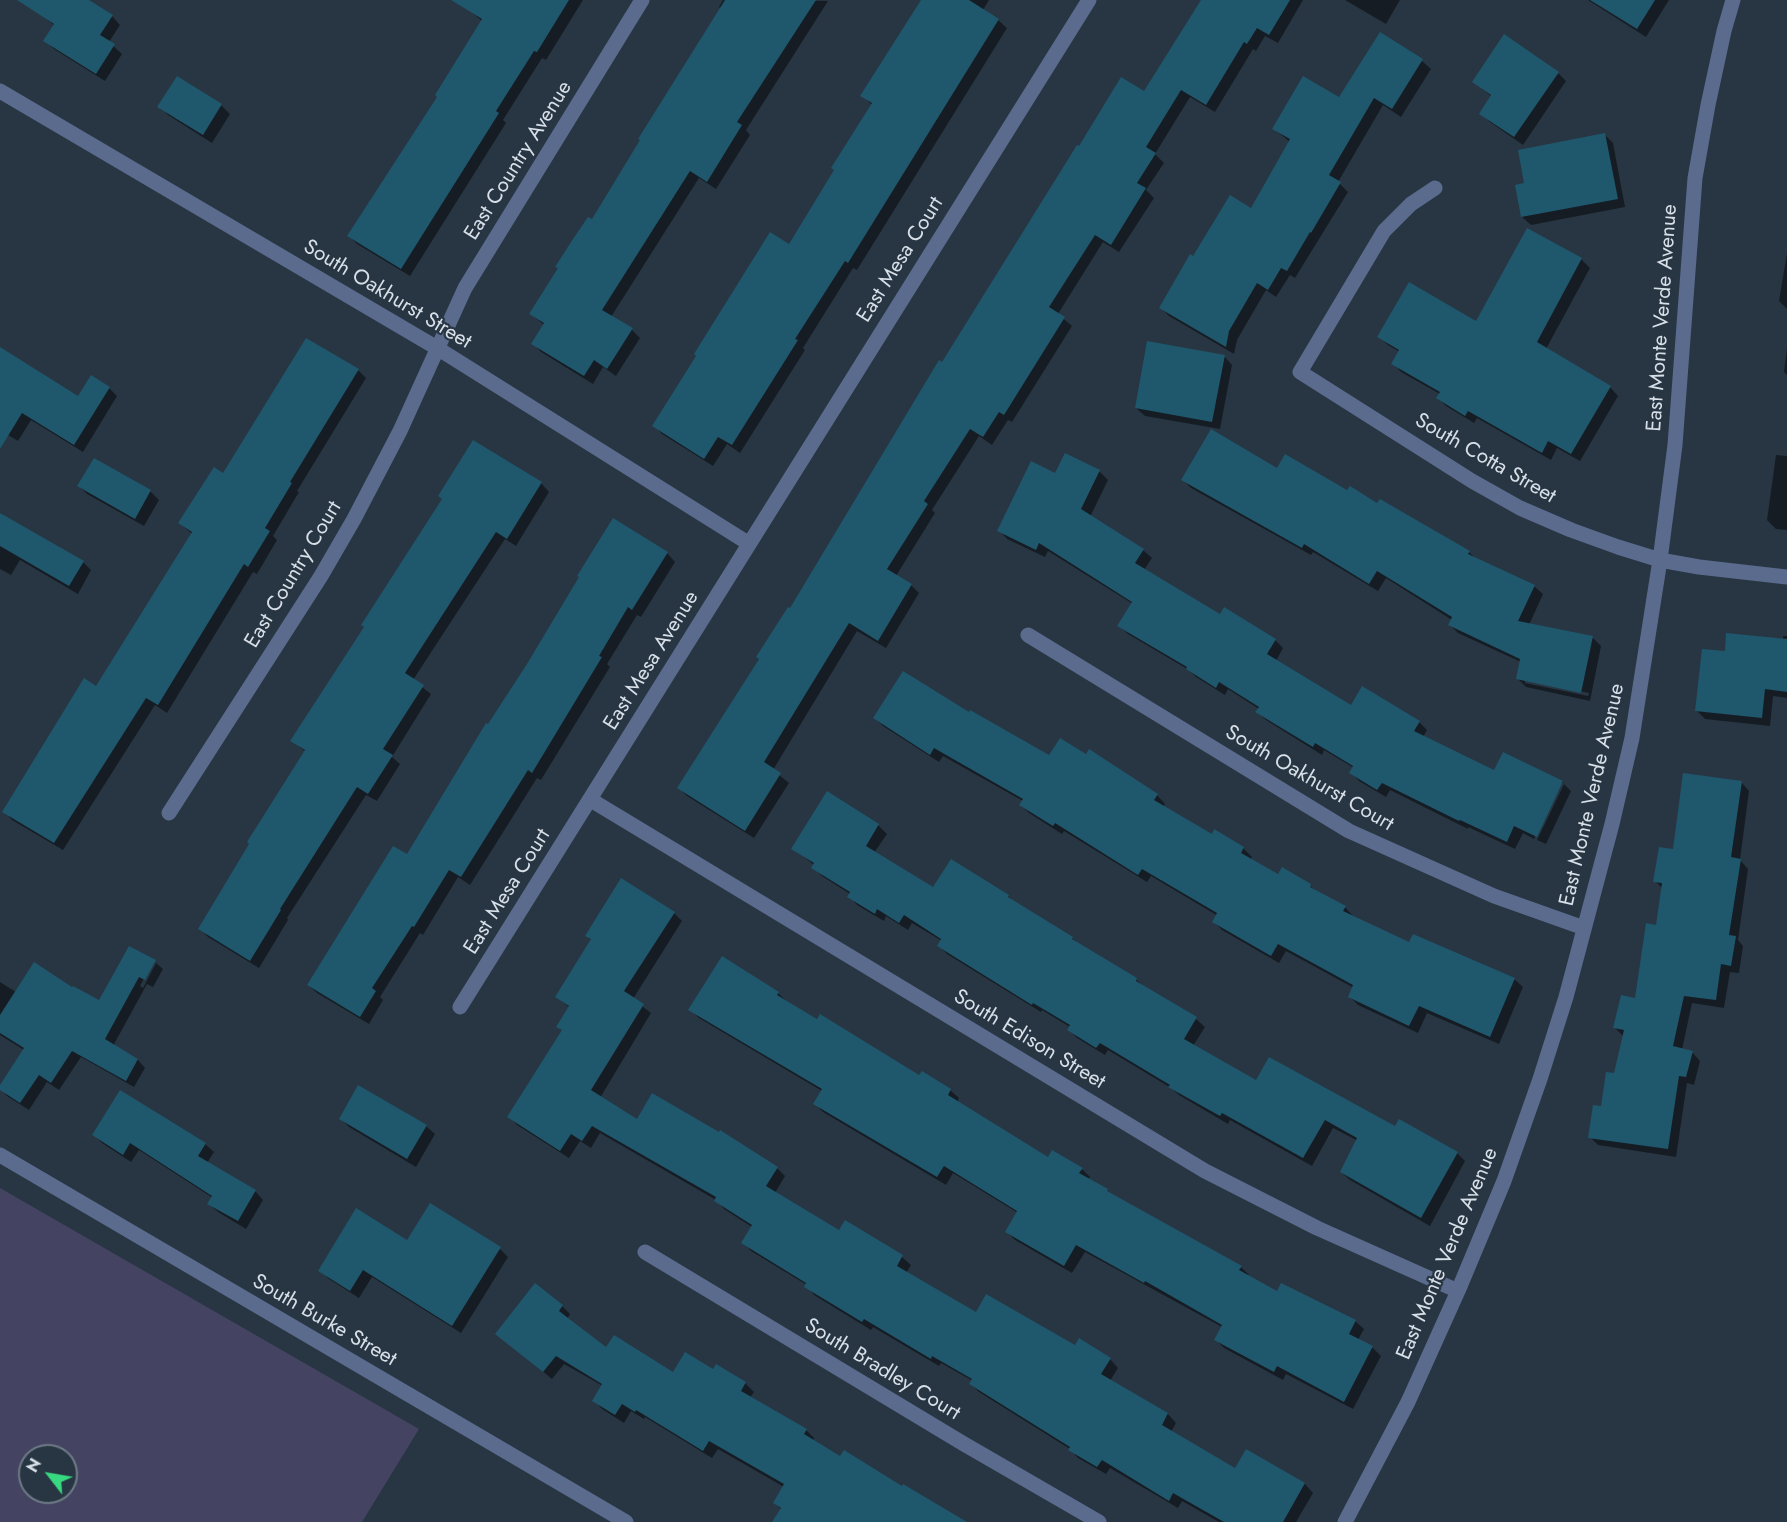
<!DOCTYPE html>
<style>
body{margin:0}
#map{position:relative;width:1787px;height:1522px;overflow:hidden;background:#283643;font-family:Jost,sans-serif}
canvas{display:block}
.north{position:absolute;left:18px;top:1444px;width:60px;height:60px;box-sizing:border-box;background:#283643;border:2px solid #6e7a85;border-radius:50%;rotate:301deg;font-size:16px;font-weight:700;line-height:24px;text-align:center;color:#d7dfe8}
.north::after{content:'';display:block;margin:auto;width:21px;height:27px;background:#37d880;clip-path:polygon(50% 0,100% 100%,50% 72%,0 100%)}
</style>
<div id="map">
<canvas width="1787" height="1522"></canvas>
<div class="north">N</div>
</div>
<script>
const c = document.querySelector('canvas').getContext('2d');
c.lineJoin = 'round';
function fill(path, color) { c.fillStyle = color; c.fill(path, 'evenodd'); }
const toPath = rows => new Path2D(rows.map(r => 'M' + r).join(''));
function trace(path, color, width, dash) { c.strokeStyle = color; c.lineWidth = width; c.lineCap = dash ? 'butt' : 'round'; c.setLineDash(dash || []); c.stroke(path); }
function drawText(font, color, halo, rows, align = 'center') {
  c.font = font + ' Jost,sans-serif'; c.lineWidth = 4.5; c.setLineDash([]); c.textBaseline = 'middle'; c.strokeStyle = halo; c.fillStyle = color; for (const [text, x, y, turn = 0] of rows) {
    c.save(); c.translate(x, y); c.rotate((+turn || 0) * Math.PI / 180); c.textAlign = isNaN(turn) ? turn : align; if (halo) c.strokeText(text, 0, 0); c.fillText(text, 0, 0); c.restore();
  }
}
const green = toPath([
 [0,1188,419,1429,362,1522,0,1522],
 [30,1456,66,1456,66,1492,30,1492]
]);
const shadow = toPath([
 [45,0,86,0,112,16,120,25,109,42,122,54,105,81,54,49,45,41,55,26,38,12],
 [475,0,583,0,546,60,542,58,503,120,506,123,410,276,357,244,349,236,439,97,482,21,469,10],
 [723,0,828,1,746,130,750,135,716,189,699,178,611,317,632,330,640,338,616,376,603,367,593,384,541,352,533,343,544,325,531,314,592,221,721,9,719,7],
 [922,0,989,0,983,10,998,20,1007,28,857,270,853,268,803,348,805,350,740,453,727,444,713,466,662,434,654,425,789,246,836,171,872,105,862,95],
 [1202,0,1303,0,1278,43,1265,36,1256,51,1253,49,1215,112,1190,97,1155,154,1164,163,1146,190,1154,198,1119,252,1103,242,1058,314,1072,326,1012,422,1008,420,992,445,979,436,932,510,935,513,896,576,911,585,919,593,886,648,857,631,773,770,789,783,754,838,687,796,679,788,942,364,1080,148,1144,93],
 [1345,0,1400,0,1386,24],
 [1588,0,1669,0,1646,37],
 [1380,34,1422,61,1431,69,1401,117,1383,105,1338,182,1348,192,1295,278,1290,275,1276,297,1266,290,1237,340,1234,354,1169,316,1161,308,1193,258,1252,211,1290,142,1274,129,1339,99],
 [1558,73,1566,81,1523,145,1490,122,1481,113,1492,97,1474,82],
 [177,78,221,105,230,114,212,143,168,115,159,106],
 [1605,135,1613,143,1625,207,1531,225,1522,217,1526,184],
 [1527,230,1581,259,1590,268,1546,349,1610,387,1618,396,1580,461,1557,448,1551,460,1477,418,1474,423,1446,406,1438,398,1440,394,1401,372,1393,363,1400,352,1388,345,1379,337,1477,323],
 [1787,253,1787,309,1779,301],
 [1787,348,1787,375,1784,372],
 [1224,356,1232,365,1220,429,1145,416,1136,408],
 [0,360,79,398,109,388,117,396,83,452,31,420,18,441,0,430],
 [358,370,366,378,297,491,299,492,273,536,277,540,257,574,253,572,167,713,155,705,63,850,12,820,4,811,97,688,192,534,180,523,223,475],
 [1066,455,1100,472,1108,480,1090,517,1143,550,1152,558,1144,570,1220,616,1275,640,1283,648,1276,661,1351,707,1419,722,1427,730,1423,737,1495,772,1503,754,1563,782,1564,783,1561,783,1534,839,1523,833,1515,849,1468,827,1468,829,1390,790,1386,797,1359,781,1351,772,1354,768,1324,750,1322,755,1266,720,1257,712,1259,709,1228,689,1225,695,1196,677,1189,670,1128,634,1119,626,1133,604,1048,551,1045,557,1007,539,999,530,1056,475],
 [1776,455,1787,456,1787,530,1776,529,1767,520],
 [1278,470,1348,492,1378,505,1469,552,1475,558,1534,586,1543,594,1529,625,1593,638,1601,646,1590,701,1526,687,1518,679,1521,662,1458,633,1450,625,1452,620,1386,578,1378,591,1313,552,1311,555,1191,488,1183,480],
 [1525,680,1589,693,1588,696,1525,683],
 [541,483,549,492,516,546,505,539,413,680,431,694,392,757,400,764,377,801,366,795,287,918,288,920,259,968,208,937,200,928,306,752,292,741],
 [79,486,150,491,159,500,144,526,87,494],
 [0,526,83,562,91,570,78,594,20,560,11,575,0,569],
 [667,553,675,562,641,617,637,615,607,664,610,667,541,780,537,778,470,885,458,877,423,935,420,933,380,997,383,1000,369,1024,317,993,308,985,407,856,489,726],
 [1783,636,1787,636,1787,698,1773,696,1770,726,1705,719,1697,711,1726,653,1783,640],
 [969,714,1050,757,1157,795,1165,804,1163,807,1212,836,1243,848,1252,857,1250,860,1279,876,1310,886,1317,892,1345,907,1353,916,1410,944,1514,979,1523,987,1499,1044,1427,1013,1418,1033,1358,1005,1350,997,1354,988,1286,951,1279,963,1222,930,1214,922,1218,916,1151,876,1147,882,1064,831,1062,834,1029,813,1021,805,1023,801,943,756,939,762,883,726,875,718],
 [1741,782,1749,791,1740,860,1748,869,1738,940,1743,946,1739,973,1730,972,1724,1008,1692,1003,1682,1050,1692,1052,1700,1061,1694,1085,1687,1083,1676,1157,1598,1145,1590,1137,1615,1075,1623,1036,1614,1027,1636,1000,1657,926,1663,889,1655,881,1674,850],
 [1564,784,1571,791,1546,844,1537,840],
 [878,825,887,834,874,853,934,889,1008,896,1017,905,1072,938,1080,946,1136,979,1145,988,1196,1019,1205,1027,1193,1046,1256,1082,1396,1128,1457,1153,1465,1161,1430,1226,1350,1180,1341,1172,1358,1141,1333,1128,1312,1166,1230,1120,1228,1124,1179,1095,1171,1088,1108,1050,1105,1055,1077,1038,1069,1030,1070,1027,1042,1010,1041,1012,947,954,939,946,942,941,912,923,908,930,886,916,884,921,857,905,849,896,850,894,822,876,813,867,814,865,793,848],
 [674,913,682,921,633,999,651,1013,600,1098,638,1122,777,1168,785,1176,775,1193,839,1233,846,1222,902,1257,911,1265,906,1273,976,1314,1110,1359,1118,1368,1110,1381,1168,1414,1176,1423,1171,1432,1236,1470,1247,1451,1305,1484,1313,1493,1296,1522,1219,1522,1182,1501,1178,1508,1110,1468,1106,1474,1078,1458,1070,1449,979,1392,971,1384,973,1381,941,1363,939,1366,873,1327,871,1330,814,1295,807,1285,751,1251,743,1242,752,1227,724,1209,716,1200,600,1133,591,1148,580,1141,569,1158,517,1125,509,1116,563,1031,558,1027,570,1008,557,997,592,941,587,935],
 [129,948,155,962,153,962,140,986,143,988,156,963,163,969,153,987,147,984,113,1046,138,1060,145,1068,134,1087,81,1057,59,1090,47,1082,29,1110,7,1096,0,1088,24,1050,0,1035,0,982,16,992,72,989,99,1002],
 [778,993,787,1002,920,1077,950,1090,959,1098,957,1102,1049,1159,1082,1169,1090,1177,1088,1180,1112,1195,1241,1267,1249,1275,1248,1277,1277,1293,1355,1321,1364,1329,1358,1340,1372,1347,1381,1356,1353,1409,1286,1374,1283,1380,1224,1348,1216,1340,1222,1327,1085,1252,1072,1273,1015,1240,1007,1232,1018,1213,953,1173,946,1185,823,1112,815,1104,822,1091,699,1018,690,1009],
 [341,1119,426,1126,435,1134,416,1167,349,1127],
 [94,1135,205,1144,214,1152,207,1163,255,1191,263,1200,246,1229,218,1212,209,1204,213,1198,139,1150,131,1162,102,1143],
 [430,1205,500,1249,508,1257,461,1333,372,1277,359,1298,329,1279,320,1271,408,1242],
 [562,1306,570,1314,567,1319,606,1349,673,1374,713,1371,717,1366,745,1383,754,1392,750,1398,806,1430,814,1438,813,1441,841,1458,903,1488,964,1522,777,1522,782,1510,774,1503,784,1487,718,1449,712,1458,645,1417,644,1419,631,1411,624,1423,602,1409,594,1400,603,1386,564,1364,552,1379,497,1334]
]);
const building = toPath([
 [17,0,89,0,113,15,100,35,115,44,96,74,43,41,54,24],
 [451,0,569,0,537,52,534,51,496,111,499,113,401,269,347,236,437,97,435,95,482,19],
 [725,0,816,0,737,122,742,125,707,182,690,171,602,310,633,328,607,369,594,360,584,376,531,344,544,323,529,314,558,268,555,267,573,239,588,217,592,219,640,140,638,139],
 [921,0,969,0,999,19,848,263,845,261,795,339,798,340,732,445,718,437,704,459,652,426,696,356,694,354,770,232,789,244,834,170,831,168,872,103,860,96],
 [1201,0,1290,0,1269,35,1257,28,1247,44,1244,42,1206,105,1181,90,1146,147,1156,153,1137,183,1146,188,1111,245,1095,235,1049,307,1065,317,1004,415,999,412,983,437,970,429,924,501,928,504,887,569,912,584,878,641,849,623,764,762,781,773,745,831,677,788,759,659,756,657,788,607,790,608,939,360,942,362,1077,145,1079,146,1121,77,1144,91],
 [1590,0,1655,0,1637,29],
 [1380,32,1423,59,1392,109,1374,98,1329,175,1341,182,1311,233,1310,232,1287,271,1281,268,1268,290,1257,283,1229,331,1226,347,1159,308,1190,254,1193,256,1230,195,1251,208,1290,139,1272,129,1303,76,1339,97],
 [1504,34,1559,72,1514,137,1479,114,1491,95,1472,82],
 [177,76,222,104,203,135,157,107],
 [1605,133,1618,199,1521,217,1515,185,1524,183,1518,150],
 [1527,228,1582,258,1537,342,1611,386,1571,454,1548,441,1542,453,1468,411,1465,416,1436,398,1440,392,1391,364,1399,350,1377,337,1409,282,1476,321],
 [306,338,359,369,290,482,292,483,265,528,270,531,248,567,244,564,158,705,146,698,54,843,2,812,84,678,96,686,192,532,178,523,214,467,223,473],
 [1147,341,1225,355,1212,422,1135,408],
 [0,347,78,396,91,375,110,387,74,445,22,413,0,449],
 [1211,429,1277,468,1285,454,1347,490,1350,486,1377,503,1380,499,1470,551,1468,554,1535,585,1518,621,1593,636,1581,693,1516,679,1520,659,1448,625,1452,617,1377,571,1369,584,1304,544,1302,548,1181,480],
 [473,440,542,482,507,539,496,532,405,673,424,685,383,749,393,755,368,794,357,787,280,909,281,910,250,961,198,929,249,844,247,842,305,750,290,741,364,627,361,625,442,499,438,496],
 [1065,453,1100,470,1081,509,1144,549,1135,563,1220,614,1224,607,1276,639,1267,654,1351,705,1362,686,1420,721,1414,731,1494,770,1503,752,1563,781,1537,837,1514,826,1507,842,1460,820,1459,821,1382,783,1377,790,1349,773,1353,766,1315,743,1313,747,1255,712,1259,707,1219,682,1216,688,1186,669,1187,667,1117,626,1132,602,1039,543,1036,550,997,531,1031,461,1055,473],
 [94,458,151,490,135,519,77,486],
 [0,513,84,561,69,586,0,546],
 [613,518,668,552,632,610,628,607,599,656,602,657,532,773,528,770,461,877,449,870,414,927,412,926,372,988,376,991,360,1017,307,985,393,846,407,854,486,723,488,724,527,664,579,577,577,576],
 [1726,633,1787,639,1787,692,1765,689,1762,718,1695,711,1702,649,1725,651],
 [903,671,969,712,970,710,1049,755,1060,738,1086,754,1089,749,1158,794,1154,800,1212,834,1214,829,1244,847,1241,853,1278,874,1282,867,1311,884,1310,887,1346,906,1343,911,1409,942,1413,934,1515,978,1490,1037,1419,1006,1409,1026,1348,997,1353,985,1278,944,1271,956,1212,922,1217,913,1142,869,1138,875,1055,823,1053,826,1019,805,1023,799,934,748,930,755,873,718],
 [1683,773,1742,781,1731,857,1741,859,1729,935,1736,936,1731,966,1721,964,1716,1000,1684,996,1673,1046,1693,1051,1686,1077,1679,1076,1668,1149,1588,1138,1593,1105,1601,1106,1606,1072,1614,1073,1624,1030,1613,1028,1621,995,1635,998,1646,923,1656,925,1662,883,1653,882,1659,847,1673,849],
 [827,791,879,824,866,846,933,887,951,859,1009,895,1008,897,1073,937,1072,939,1137,978,1136,981,1197,1017,1184,1039,1256,1080,1269,1057,1395,1126,1399,1119,1458,1152,1421,1218,1340,1172,1357,1138,1325,1120,1303,1158,1222,1113,1220,1116,1168,1087,1170,1085,1100,1043,1096,1048,1067,1030,1070,1025,1033,1003,1032,1005,937,946,941,939,904,915,899,923,877,909,875,914,847,897,850,892,811,868,814,863,791,849],
 [621,878,675,912,624,991,644,1004,591,1090,637,1119,652,1093,719,1132,720,1130,778,1167,766,1186,839,1230,845,1220,903,1255,897,1266,976,1312,986,1294,1075,1345,1079,1338,1111,1358,1101,1374,1168,1413,1162,1425,1235,1468,1246,1449,1305,1483,1283,1522,1224,1522,1173,1493,1169,1501,1102,1460,1097,1467,1068,1450,1070,1447,969,1384,972,1379,932,1356,931,1359,864,1319,862,1322,804,1287,806,1283,741,1243,752,1225,714,1201,716,1197,592,1126,582,1141,571,1134,560,1151,507,1117,562,1030,556,1027,569,1006,555,997,591,939,585,936],
 [129,946,156,960,145,980,139,977,105,1039,138,1059,126,1081,72,1051,51,1083,39,1075,20,1103,0,1090,0,1085,24,1048,0,1033,0,1015,34,962,72,987,73,986,99,1000],
 [722,956,779,992,777,995,817,1019,820,1014,919,1075,922,1071,951,1089,948,1095,1048,1157,1052,1150,1083,1168,1079,1173,1108,1189,1107,1191,1242,1266,1239,1270,1277,1291,1281,1283,1356,1320,1349,1334,1373,1346,1344,1402,1277,1366,1274,1372,1214,1340,1222,1325,1145,1281,1144,1283,1076,1245,1064,1266,1005,1232,1017,1211,944,1166,937,1177,813,1104,822,1089,688,1010],
 [358,1085,427,1125,407,1159,339,1119],
 [120,1090,206,1143,198,1156,256,1190,238,1221,207,1204,212,1196,130,1143,123,1155,92,1135],
 [430,1203,501,1247,452,1326,363,1270,350,1291,318,1271,356,1208,407,1240],
 [535,1283,563,1305,559,1311,606,1347,614,1335,673,1372,685,1352,713,1369,716,1364,746,1382,741,1391,807,1429,804,1434,840,1456,844,1450,902,1486,903,1484,967,1522,772,1522,781,1508,773,1503,784,1484,709,1441,703,1451,636,1410,635,1412,622,1404,615,1415,592,1401,602,1384,556,1356,543,1372,495,1334]
]);
const street = toPath([
 [0,91,437,348,748,543],
 [1435,188,1411,204,1384,231,1300,372,1472,481,1520,508,1571,530,1618,547,1660,560,1699,567,1787,577],
 [1028,635,1349,831,1494,896,1584,928],
 [591,800,1205,1171,1317,1228,1458,1291],
 [169,813,321,576,354,519,400,431,465,288,642,0],
 [460,1007,1089,0],
 [0,1155,626,1522],
 [645,1252,964,1444,1099,1522],
 [1345,1522,1408,1402,1458,1291,1504,1181,1540,1079,1566,997,1612,824,1632,738,1660,560,1675,445,1695,178,1708,105,1724,31,1733,0]
]);
const streetNames = [
 ["East Country Avenue",519,161,-58],
 ["East Mesa Court",901,260,-58],
 ["South Oakhurst Street",387,295,31],
 ["East Monte Verde Avenue",1663,318,-86],
 ["South Cotta Street",1485,459,30],
 ["East Country Court",294,575,-59],
 ["East Mesa Avenue",652,661,-58],
 ["South Oakhurst Court",1309,779,30],
 ["East Monte Verde Avenue",1593,795,-77],
 ["East Mesa Court",508,892,-58],
 ["South Edison Street",1029,1040,31],
 ["East Monte Verde Avenue",1448,1254,-67],
 ["South Burke Street",324,1321,30],
 ["South Bradley Court",882,1370,31]
];
fill(green, '#444462');
fill(shadow, '#0007');
fill(building, '#1f576d');
trace(street, '#5b6b8d', 15);
drawText('21px', '#d7dfe8', '#283643', streetNames);
</script>
